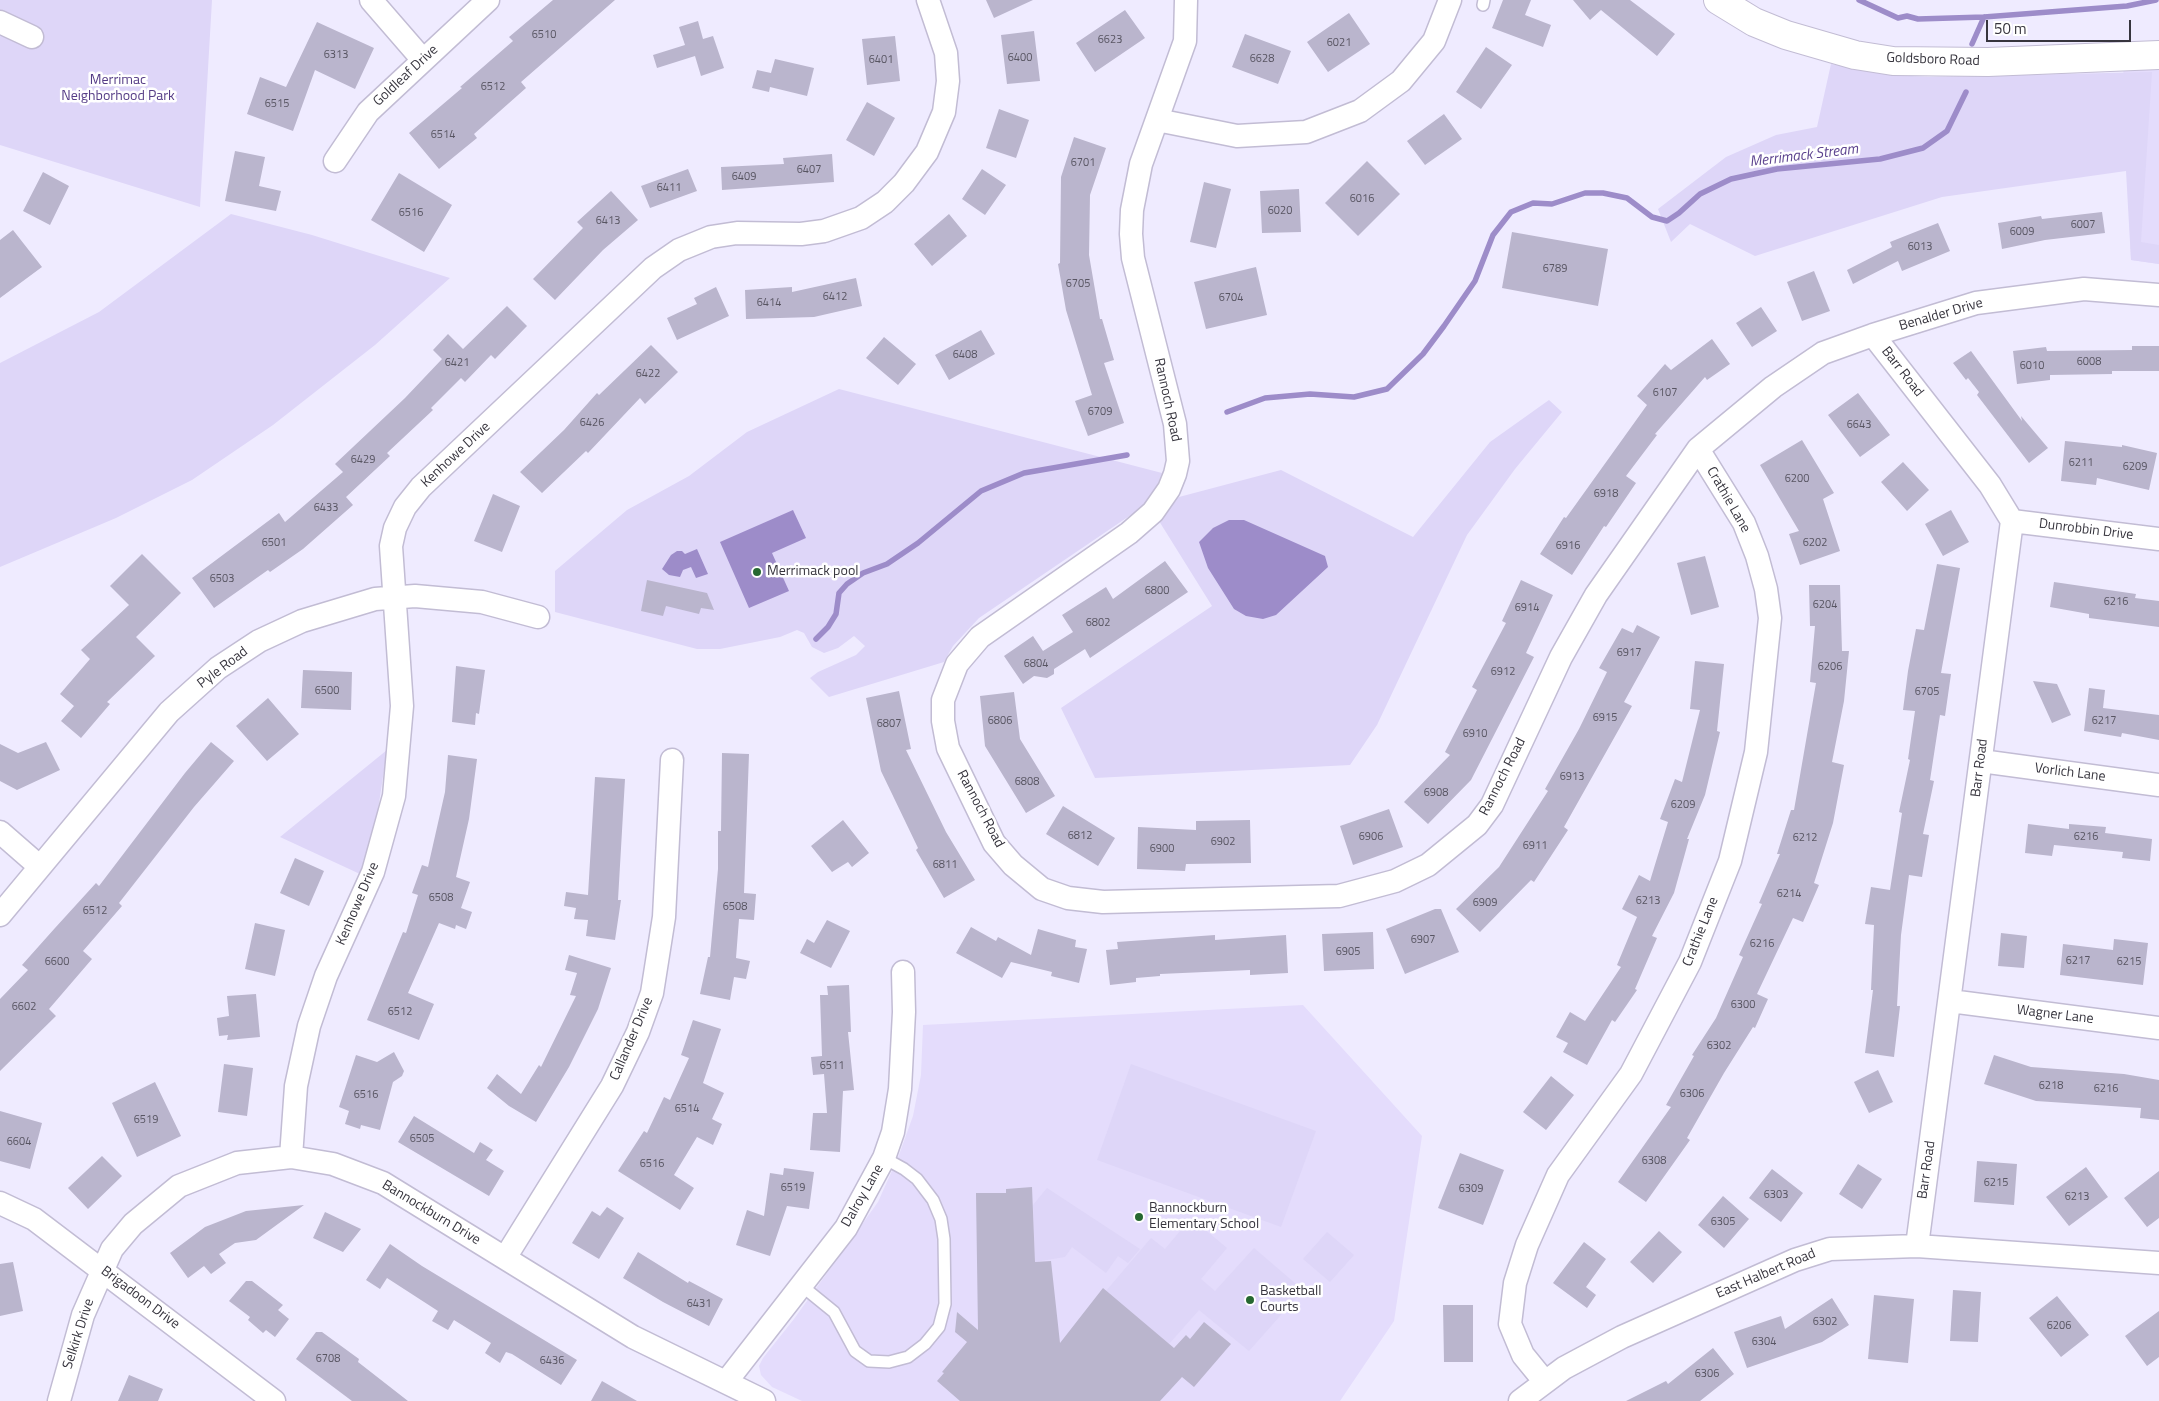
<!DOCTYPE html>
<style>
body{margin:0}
#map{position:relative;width:2159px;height:1401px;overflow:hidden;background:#efebff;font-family:"Titillium Web",sans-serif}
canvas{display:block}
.scale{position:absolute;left:1986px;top:20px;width:145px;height:22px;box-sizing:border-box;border:2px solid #37353e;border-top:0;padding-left:6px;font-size:15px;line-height:18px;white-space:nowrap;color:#37353e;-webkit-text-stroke:4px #fff;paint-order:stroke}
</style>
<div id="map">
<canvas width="2159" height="1401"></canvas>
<div class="scale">50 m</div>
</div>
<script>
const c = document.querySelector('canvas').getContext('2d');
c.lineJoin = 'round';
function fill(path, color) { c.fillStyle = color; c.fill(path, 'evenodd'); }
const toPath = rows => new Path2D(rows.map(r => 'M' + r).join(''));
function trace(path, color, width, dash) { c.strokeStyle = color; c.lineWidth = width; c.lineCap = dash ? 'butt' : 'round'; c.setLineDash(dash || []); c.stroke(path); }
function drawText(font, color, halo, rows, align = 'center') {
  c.font = font + ' "Titillium Web",sans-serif'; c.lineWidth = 5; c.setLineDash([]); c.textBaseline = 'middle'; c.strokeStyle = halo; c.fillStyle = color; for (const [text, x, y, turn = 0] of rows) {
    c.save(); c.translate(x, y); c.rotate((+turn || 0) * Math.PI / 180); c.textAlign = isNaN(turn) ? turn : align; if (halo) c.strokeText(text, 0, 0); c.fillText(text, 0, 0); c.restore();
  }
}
const built = toPath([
 [2123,66,2159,68,2159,264,2131,260],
 [1303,1005,1422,1136,1394,1321,1340,1401,802,1401,772,1387,761,1375,759,1366,763,1358,794,1319,878,1202,899,1155,913,1116,921,1075,923,1025]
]);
const green = toPath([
 [0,0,212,0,200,207,0,145],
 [1831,64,1894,75,1929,77,2152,72,2141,242,2159,245,2159,264,2131,260,2126,171,1942,197,1755,256,1690,224,1671,242,1658,209,1726,157,1776,135,1817,127],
 [231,214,312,235,450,278,375,345,273,425,192,480,116,518,0,567,0,363,99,312],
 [839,389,1162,473,1153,496,1144,506,979,618,953,646,944,662,829,697,810,678,818,672,856,655,865,646,854,636,838,648,824,653,812,647,804,633,797,630,780,637,720,649,697,649,555,612,555,571,627,510,689,476,747,432],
 [1549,400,1562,412,1515,469,1467,535,1377,725,1350,765,1095,778,1061,708,1212,606,1159,521,1179,497,1281,470,1413,537,1490,442],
 [387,750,378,810,360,874,280,837],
 [1131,1064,1316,1131,1281,1227,1097,1160],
 [1047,1188,1140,1249,1128,1263,1118,1256,1106,1273,1072,1247,1065,1257,1035,1262,1033,1205],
 [1191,1218,1227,1248,1201,1279,1215,1291,1254,1248,1303,1290,1249,1351,1199,1310,1169,1344,1106,1291,1151,1238,1165,1249],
 [1327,1232,1354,1255,1330,1282,1303,1259]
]);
const water = toPath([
 [793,510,806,538,772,553,789,591,749,608,720,542],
 [1229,520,1244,520,1325,556,1328,567,1276,615,1263,619,1246,616,1234,609,1208,568,1199,542,1213,528],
 [697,549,708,574,696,578,691,567,683,570,680,577,669,575,662,569,671,555,677,551,682,551,685,554]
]);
const stream = toPath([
 [1859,0,1898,18,1907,16,1918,19,1984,17,2127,6,2156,0],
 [1972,44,1984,17],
 [1227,412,1265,398,1310,394,1354,397,1387,389,1423,354,1444,326,1475,281,1493,235,1511,212,1533,203,1552,204,1585,193,1603,193,1627,198,1652,217,1667,221,1679,213,1700,194,1731,179,1777,169,1880,159,1923,148,1947,131,1966,92],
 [816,639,828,627,836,614,839,593,847,584,863,573,887,564,918,543,981,491,1024,473,1127,455]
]);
const building = toPath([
 [553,0,615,0,521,82,526,88,474,134,477,138,439,169,409,133,462,88,460,87,513,41,509,37],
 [986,0,1033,0,994,18],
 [1503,0,1531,0,1525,15,1551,25,1543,47,1492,28],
 [1573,0,1630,0,1675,34,1657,56,1601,10,1590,20],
 [1125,10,1145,38,1095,72,1076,43],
 [1349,13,1370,44,1328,72,1307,42],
 [698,21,703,39,713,36,724,68,701,76,695,56,657,68,653,55,685,45,679,27],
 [317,22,374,48,355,89,315,70,293,131,247,114,260,77,286,87],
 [1034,31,1040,81,1007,84,1001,35],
 [1245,34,1291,51,1278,84,1232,67],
 [895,36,900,81,867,85,862,39],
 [1486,47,1512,65,1481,109,1456,92],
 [775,59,814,68,807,96,770,87,769,92,752,88,757,70,771,73],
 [867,102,895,118,874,156,846,140],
 [999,109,1029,120,1016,158,986,148],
 [1444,114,1462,139,1425,165,1407,141],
 [1074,137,1106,148,1090,195,1089,255,1100,319,1102,319,1114,360,1104,363,1124,423,1088,436,1075,401,1092,395,1066,310,1058,264,1060,263,1061,177],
 [235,151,265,157,259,186,281,191,276,211,225,201],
 [832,154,834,182,722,190,721,167,784,164,783,158],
 [1367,161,1400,194,1358,236,1325,203],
 [688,169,697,191,650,208,641,186],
 [982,169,1006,185,985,215,962,199],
 [43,172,69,186,50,225,23,211],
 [399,173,452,205,424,252,371,220],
 [1204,182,1231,189,1216,248,1190,242],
 [1299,189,1301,232,1262,233,1260,191],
 [611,191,638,220,603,250,555,300,533,279,583,228,577,222],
 [2102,212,2105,233,2045,240,2002,249,1998,223,2041,216,2042,219],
 [949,214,967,236,932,266,914,244],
 [1938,223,1950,251,1902,271,1898,261,1853,284,1847,270,1892,247,1890,242],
 [13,230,42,267,0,298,0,240],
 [1512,232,1608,249,1598,306,1502,288],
 [1256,267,1267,315,1206,329,1194,282],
 [1814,271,1830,311,1802,321,1787,282],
 [856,278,862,306,814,317,746,319,745,290,792,287,792,292],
 [716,287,729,316,677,340,667,318,697,304,694,298],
 [507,306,527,326,495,359,491,355,465,382,461,378,431,408,433,410,387,453,390,456,346,497,353,505,303,549,270,572,268,570,214,608,192,578,279,513,285,522,343,472,335,464,405,398,442,359,433,350,448,334,463,349],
 [1761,307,1777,331,1752,347,1736,323],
 [981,330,995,354,949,380,935,355],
 [884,337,916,364,898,385,866,358],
 [1712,339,1730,364,1707,380,1705,377,1655,434,1657,435,1626,476,1636,483,1606,527,1604,526,1572,575,1540,554,1564,517,1566,518,1647,405,1637,396,1665,364,1671,370],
 [651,345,678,372,645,404,640,398,588,453,586,451,542,493,520,472,564,430,597,393,599,395],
 [2132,346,2159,346,2159,371,2112,371,2112,374,2050,375,2050,380,2017,384,2013,351,2046,347,2047,351,2132,350],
 [1971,351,2022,421,2021,416,2048,448,2029,463,1977,395,1979,392,1968,378,1966,380,1953,363],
 [1858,393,1890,435,1860,457,1828,415],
 [1802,440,1834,493,1823,499,1840,551,1800,565,1789,534,1799,531,1760,465],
 [2065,441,2122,447,2122,445,2157,453,2149,490,2097,478,2096,485,2061,481],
 [1903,462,1929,490,1907,511,1881,482],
 [493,494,520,506,502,552,474,541],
 [1951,510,1969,542,1943,556,1925,524],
 [142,554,181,593,136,637,155,656,107,702,110,704,81,738,61,721,74,706,60,694,90,659,81,650,129,605,110,586],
 [1705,556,1719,607,1691,615,1677,563],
 [1165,561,1188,592,1090,658,1085,649,1054,669,1054,674,1047,678,1034,676,1023,684,1004,656,1033,636,1043,651,1073,632,1062,615,1106,587,1113,599],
 [1937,564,1960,568,1941,673,1951,674,1945,716,1940,715,1930,780,1934,781,1923,834,1929,835,1922,877,1909,875,1901,935,1897,1006,1900,1006,1894,1057,1865,1053,1873,990,1871,990,1874,925,1865,924,1871,887,1890,890,1902,813,1899,812,1910,760,1908,759,1915,711,1903,710,1908,671,1916,629,1924,630],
 [647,580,707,593,714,610,701,608,699,614,666,606,663,616,641,611],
 [1521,580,1553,595,1526,653,1534,657,1471,780,1428,824,1404,802,1450,755,1445,752,1477,690,1472,687,1506,623,1502,621],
 [2054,582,2136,594,2135,598,2159,601,2159,627,2089,618,2089,614,2050,607],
 [1809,585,1840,585,1842,651,1849,651,1844,701,1832,762,1844,765,1833,823,1814,883,1819,885,1803,922,1793,918,1757,994,1768,999,1755,1028,1753,1027,1724,1073,1687,1138,1690,1140,1646,1202,1618,1182,1671,1107,1666,1105,1694,1056,1692,1055,1716,1018,1743,957,1739,955,1762,904,1759,903,1780,854,1777,854,1791,810,1794,810,1816,683,1810,682,1815,626,1810,626],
 [1637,625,1660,637,1624,702,1632,706,1564,827,1568,830,1534,882,1531,880,1480,932,1456,909,1499,867,1548,791,1545,789,1579,729,1607,672,1599,668,1622,628,1633,633],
 [1695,661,1724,664,1717,731,1720,732,1705,795,1687,839,1689,839,1674,893,1652,936,1657,938,1635,989,1637,990,1615,1022,1612,1020,1587,1065,1563,1052,1568,1043,1556,1037,1570,1012,1585,1021,1621,967,1617,965,1637,917,1622,909,1639,875,1650,881,1668,822,1660,819,1675,779,1682,782,1700,710,1690,709],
 [456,666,485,670,479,714,476,713,475,725,452,722],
 [303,670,352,672,351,710,301,708],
 [2033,681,2057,684,2071,715,2052,723],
 [2089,688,2105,690,2103,708,2159,715,2159,740,2122,733,2121,737,2084,731],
 [899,691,911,749,906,750,946,832,975,880,944,898,916,850,918,848,881,771,866,698],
 [1014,692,1020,739,1055,796,1026,813,985,746,980,696],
 [268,698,299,734,267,761,236,726],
 [46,742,60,770,17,790,0,781,0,744,18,753],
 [211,742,234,761,194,807,119,903,122,906,83,951,92,959,49,1009,56,1016,0,1071,0,999,28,970,22,965,55,928,96,883,99,886,185,773],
 [722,753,749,754,744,893,756,894,754,920,739,919,736,958,750,961,746,979,734,977,730,1000,700,994,708,957,710,957,718,869,718,831,721,831],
 [448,755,477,759,469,819,456,877,470,882,461,908,472,912,466,929,456,925,455,929,439,923,408,993,434,1004,419,1040,367,1020,403,932,406,933,418,895,412,893,422,865,428,867,445,792],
 [595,777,625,779,618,900,621,900,615,940,586,936,588,920,574,919,576,908,564,906,566,892,588,895],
 [1063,806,1115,838,1098,866,1046,834],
 [1389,809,1403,847,1353,865,1340,826],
 [843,820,869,853,852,867,848,862,832,872,811,846],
 [1250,820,1251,863,1186,864,1185,871,1137,869,1138,827,1196,830,1196,821],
 [2028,824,2069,829,2069,824,2106,827,2105,833,2152,839,2150,861,2122,858,2123,852,2054,845,2052,856,2025,853],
 [295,858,324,871,309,906,280,893],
 [1435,909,1441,909,1459,952,1405,974,1386,929],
 [827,920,850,931,831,968,800,953,807,939,814,943],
 [255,923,285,930,275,976,245,969],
 [971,927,996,941,998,937,1031,955,1038,929,1076,940,1075,947,1087,949,1079,983,1051,976,1052,972,1011,962,1002,978,956,953],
 [1373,932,1374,969,1324,971,1322,934],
 [2001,933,2027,936,2024,968,1998,966],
 [1215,935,1215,940,1286,935,1288,973,1250,975,1250,970,1160,974,1160,976,1136,978,1136,982,1110,985,1106,950,1118,949,1117,942],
 [2114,939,2148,943,2143,985,2060,975,2063,944,2113,950],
 [569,955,611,968,598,1009,569,1067,536,1122,509,1106,487,1088,497,1074,521,1094,539,1065,541,1067,576,996,570,995,577,973,565,970],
 [849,985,851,1032,848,1032,854,1090,843,1091,840,1152,810,1150,813,1113,827,1113,824,1074,813,1075,811,1057,822,1056,820,995,828,995,827,986],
 [256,994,260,1037,227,1040,228,1035,219,1036,217,1018,229,1016,227,996],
 [693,1020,721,1029,703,1083,724,1093,712,1119,722,1124,713,1145,697,1137,674,1175,694,1188,680,1210,618,1171,644,1131,647,1133,664,1097,670,1100,689,1058,681,1055],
 [394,1052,404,1071,402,1076,393,1082,380,1130,361,1125,360,1129,345,1124,349,1111,339,1107,356,1055,377,1062],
 [1994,1055,2031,1067,2124,1074,2159,1080,2159,1120,2140,1118,2141,1108,2036,1101,1984,1084],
 [224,1064,253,1068,247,1116,218,1112],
 [1878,1070,1893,1102,1869,1113,1854,1082],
 [1551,1076,1574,1095,1546,1130,1523,1112],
 [155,1082,181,1136,137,1157,112,1103],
 [0,1111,42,1123,30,1169,0,1161],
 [414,1116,474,1153,480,1142,493,1150,486,1160,504,1171,489,1196,398,1142],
 [1460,1153,1504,1170,1483,1225,1438,1208],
 [102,1156,122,1176,88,1209,68,1188],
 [1977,1161,2017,1164,2014,1205,1974,1202],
 [1858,1164,1882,1179,1862,1209,1839,1194],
 [2086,1167,2108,1197,2069,1226,2046,1197],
 [784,1168,814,1172,809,1209,787,1206,770,1256,736,1245,747,1210,764,1216,770,1173,783,1175],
 [1772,1169,1803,1193,1781,1222,1749,1198],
 [2159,1171,2159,1218,2147,1227,2124,1198],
 [1032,1187,1035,1262,1051,1261,1060,1343,1103,1288,1174,1348,1186,1335,1190,1339,1204,1322,1231,1344,1194,1387,1182,1377,1160,1401,960,1401,937,1381,944,1373,942,1372,967,1342,955,1332,957,1312,978,1330,976,1193,1006,1193,1006,1189],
 [1723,1196,1749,1219,1724,1248,1698,1225],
 [304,1205,256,1240,235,1243,219,1254,226,1263,211,1274,204,1266,188,1278,170,1253,205,1227,246,1211],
 [607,1207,624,1218,599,1259,572,1243,592,1211,600,1216],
 [325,1212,361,1229,343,1252,313,1238],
 [1659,1231,1682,1252,1653,1283,1630,1262],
 [1584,1242,1606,1259,1586,1287,1596,1295,1587,1308,1553,1283],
 [390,1244,422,1266,577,1360,561,1385,512,1354,506,1352,500,1363,485,1353,491,1343,454,1320,448,1330,432,1321,438,1311,387,1278,380,1289,366,1280],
 [638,1252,688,1283,689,1281,723,1299,709,1326,663,1302,623,1278],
 [13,1262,23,1311,0,1316,0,1264],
 [246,1281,252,1281,283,1305,278,1310,289,1319,275,1337,266,1330,263,1333,248,1320,250,1317,229,1301],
 [1953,1290,1981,1292,1978,1342,1950,1341],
 [1874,1295,1914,1299,1908,1363,1868,1359],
 [2057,1296,2089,1335,2061,1357,2029,1318],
 [1832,1298,1849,1325,1822,1342,1747,1368,1734,1332,1781,1316,1785,1329],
 [1443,1305,1473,1305,1473,1362,1444,1362],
 [2159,1311,2159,1357,2147,1366,2125,1336],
 [316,1332,322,1332,359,1359,358,1362,408,1401,352,1401,296,1359],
 [1713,1348,1734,1374,1700,1401,1626,1401,1666,1381,1668,1384],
 [129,1375,163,1389,158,1401,118,1401],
 [602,1381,637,1401,591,1401]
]);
const service = toPath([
 [1483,5,1484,0],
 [802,1286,834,1312,855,1351,869,1361,889,1362,908,1357,925,1344,939,1327,945,1304,944,1239,941,1219,933,1200,917,1179,904,1169,884,1158]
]);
const minor = toPath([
 [371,0,423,60],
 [1186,0,1185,41,1141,164,1132,210,1131,234,1133,258,1175,424,1178,461,1175,474,1169,489,1153,512,1129,533,980,637,957,664,943,700,943,721,948,748,994,843,1013,865,1042,889,1068,898,1103,902,1339,896,1395,881,1428,865,1477,825,1492,805,1561,657,1596,595,1698,449,1773,387,1823,353,1873,335,1976,303,2084,289,2159,295],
 [0,22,32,37],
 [1157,120,1237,136,1306,132,1360,111,1401,81,1434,41,1450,0],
 [335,161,368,112,488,0],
 [1873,335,1990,485,2012,521,1917,1246],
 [2012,521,2159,539],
 [1981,761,2159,785],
 [0,832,39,866],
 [0,915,169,712,218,668,259,641,302,621,375,599,415,596,482,602,538,617],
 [1950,1001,2159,1028],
 [291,1157,296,1086,309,1026,326,976,373,872,394,796,402,706,391,546,395,528,405,507,421,487,653,268,679,250,711,237,737,233,801,234,824,231,861,218,885,202,904,183,927,152,944,112,948,81,946,53,928,0],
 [0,1203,34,1219,274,1401],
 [505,1258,612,1086,638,1032,652,993,664,917,672,760],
 [726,1382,846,1228,884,1158,893,1132,900,1089,904,1012,903,972],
 [1545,1382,1523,1355,1510,1324,1515,1283,1527,1245,1558,1175,1631,1074,1690,962,1730,861,1756,752,1770,618,1766,589,1757,556,1744,523,1698,449],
 [59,1401,83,1315,112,1249,133,1224,179,1186,237,1163,291,1157,333,1164,383,1183,633,1337,764,1401],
 [1520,1401,1564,1368,1622,1337,1795,1260,1830,1249,1917,1246,2159,1263]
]);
const secondary = toPath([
 [1718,0,1754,22,1786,35,1855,55,1893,61,1988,62,2159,55]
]);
const markers = [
 [757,572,5,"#266831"],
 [1139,1217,5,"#266831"],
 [1250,1300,5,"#266831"]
];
const numberNames = [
 ["6510",544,35],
 ["6623",1110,40],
 ["6021",1339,43],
 ["6313",336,55],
 ["6400",1020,58],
 ["6628",1262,59],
 ["6401",881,60],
 ["6512",493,87],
 ["6515",277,104],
 ["6514",443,135],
 ["6701",1083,163],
 ["6407",809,170],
 ["6409",744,177],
 ["6411",669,188],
 ["6016",1362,199],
 ["6020",1280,211],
 ["6516",411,213],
 ["6413",608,221],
 ["6007",2083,225],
 ["6009",2022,232],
 ["6013",1920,247],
 ["6789",1555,269],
 ["6705",1078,284],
 ["6412",835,297],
 ["6704",1231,298],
 ["6414",769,303],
 ["6408",965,355],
 ["6008",2089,362],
 ["6421",457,363],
 ["6010",2032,366],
 ["6422",648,374],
 ["6107",1665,393],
 ["6709",1100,412],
 ["6426",592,423],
 ["6643",1859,425],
 ["6429",363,460],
 ["6211",2081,463],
 ["6209",2135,467],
 ["6200",1797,479],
 ["6918",1606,494],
 ["6433",326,508],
 ["6501",274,543],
 ["6202",1815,543],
 ["6916",1568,546],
 ["6503",222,579],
 ["6800",1157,591],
 ["6216",2116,602],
 ["6204",1825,605],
 ["6914",1527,608],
 ["6802",1098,623],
 ["6917",1629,653],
 ["6804",1036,664],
 ["6206",1830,667],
 ["6912",1503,672],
 ["6500",327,691],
 ["6705",1927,692],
 ["6915",1605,718],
 ["6806",1000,721],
 ["6217",2104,721],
 ["6807",889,724],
 ["6910",1475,734],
 ["6913",1572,777],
 ["6808",1027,782],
 ["6908",1436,793],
 ["6209",1683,805],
 ["6812",1080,836],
 ["6906",1371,837],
 ["6216",2086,837],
 ["6212",1805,838],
 ["6902",1223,842],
 ["6911",1535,846],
 ["6900",1162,849],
 ["6811",945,865],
 ["6214",1789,894],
 ["6508",441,898],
 ["6213",1648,901],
 ["6909",1485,903],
 ["6508",735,907],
 ["6512",95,911],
 ["6907",1423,940],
 ["6216",1762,944],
 ["6905",1348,952],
 ["6217",2078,961],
 ["6600",57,962],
 ["6215",2129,962],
 ["6300",1743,1005],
 ["6602",24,1007],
 ["6512",400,1012],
 ["6302",1719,1046],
 ["6511",832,1066],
 ["6218",2051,1086],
 ["6216",2106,1089],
 ["6306",1692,1094],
 ["6516",366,1095],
 ["6514",687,1109],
 ["6519",146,1120],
 ["6505",422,1139],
 ["6604",19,1142],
 ["6308",1654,1161],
 ["6516",652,1164],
 ["6215",1996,1183],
 ["6519",793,1188],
 ["6309",1471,1189],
 ["6303",1776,1195],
 ["6213",2077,1197],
 ["6305",1723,1222],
 ["6431",699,1304],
 ["6302",1825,1322],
 ["6206",2059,1326],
 ["6304",1764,1342],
 ["6708",328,1359],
 ["6436",552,1361],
 ["6306",1707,1374]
];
const streetNames = [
 ["Goldsboro Road",1933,60,2],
 ["Goldleaf Drive",406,76,-43],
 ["Benalder Drive",1941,315,-16],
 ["Barr Road",1902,372,52],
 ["Rannoch Road",1167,400,78],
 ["Kenhowe Drive",456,455,-43],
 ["Crathie Lane",1728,500,60],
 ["Dunrobbin Drive",2086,530,7],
 ["Pyle Road",223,668,-37],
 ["Barr Road",1980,768,-83],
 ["Vorlich Lane",2070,773,7],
 ["Rannoch Road",1503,777,-63],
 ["Rannoch Road",980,809,62],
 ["Kenhowe Drive",358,904,-67],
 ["Crathie Lane",1701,932,-68],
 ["Wagner Lane",2055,1015,7],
 ["Callander Drive",632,1039,-67],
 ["Barr Road",1927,1170,-82],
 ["Dalroy Lane",863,1196,-60],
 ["Bannockburn Drive",431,1213,31],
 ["East Halbert Road",1766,1274,-23],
 ["Brigadoon Drive",140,1298,37],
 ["Selkirk Drive",79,1334,-72]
];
const parkNames = [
 ["Merrimac",118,81],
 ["Neighborhood Park",118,97]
];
const poiNames = [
 ["Merrimack pool",767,572],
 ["Bannockburn",1149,1209],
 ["Elementary School",1149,1225],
 ["Basketball",1260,1292],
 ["Courts",1260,1308]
];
const waterNames = [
 ["Merrimack Stream",1804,156,-7]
];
fill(built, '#e4dcfc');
fill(green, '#ded6f8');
fill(water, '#9d8cc9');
trace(stream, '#9d8cc9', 5.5);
fill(building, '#bab5cd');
trace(service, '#c2bcd4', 14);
trace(minor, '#c2bcd4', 25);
trace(secondary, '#c2bcd4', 30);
trace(service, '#fff', 11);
trace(minor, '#fff', 22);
trace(secondary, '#fff', 28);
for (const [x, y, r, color] of markers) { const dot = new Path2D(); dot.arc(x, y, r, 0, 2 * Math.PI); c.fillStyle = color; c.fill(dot); trace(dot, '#fff', 2); }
drawText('11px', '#585562', null, numberNames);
drawText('14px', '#37353e', '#fff', streetNames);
drawText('14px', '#553c86', '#fff', parkNames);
drawText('14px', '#37353e', '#fff', poiNames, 'left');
drawText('italic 15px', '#5d448f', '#fff', waterNames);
</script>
